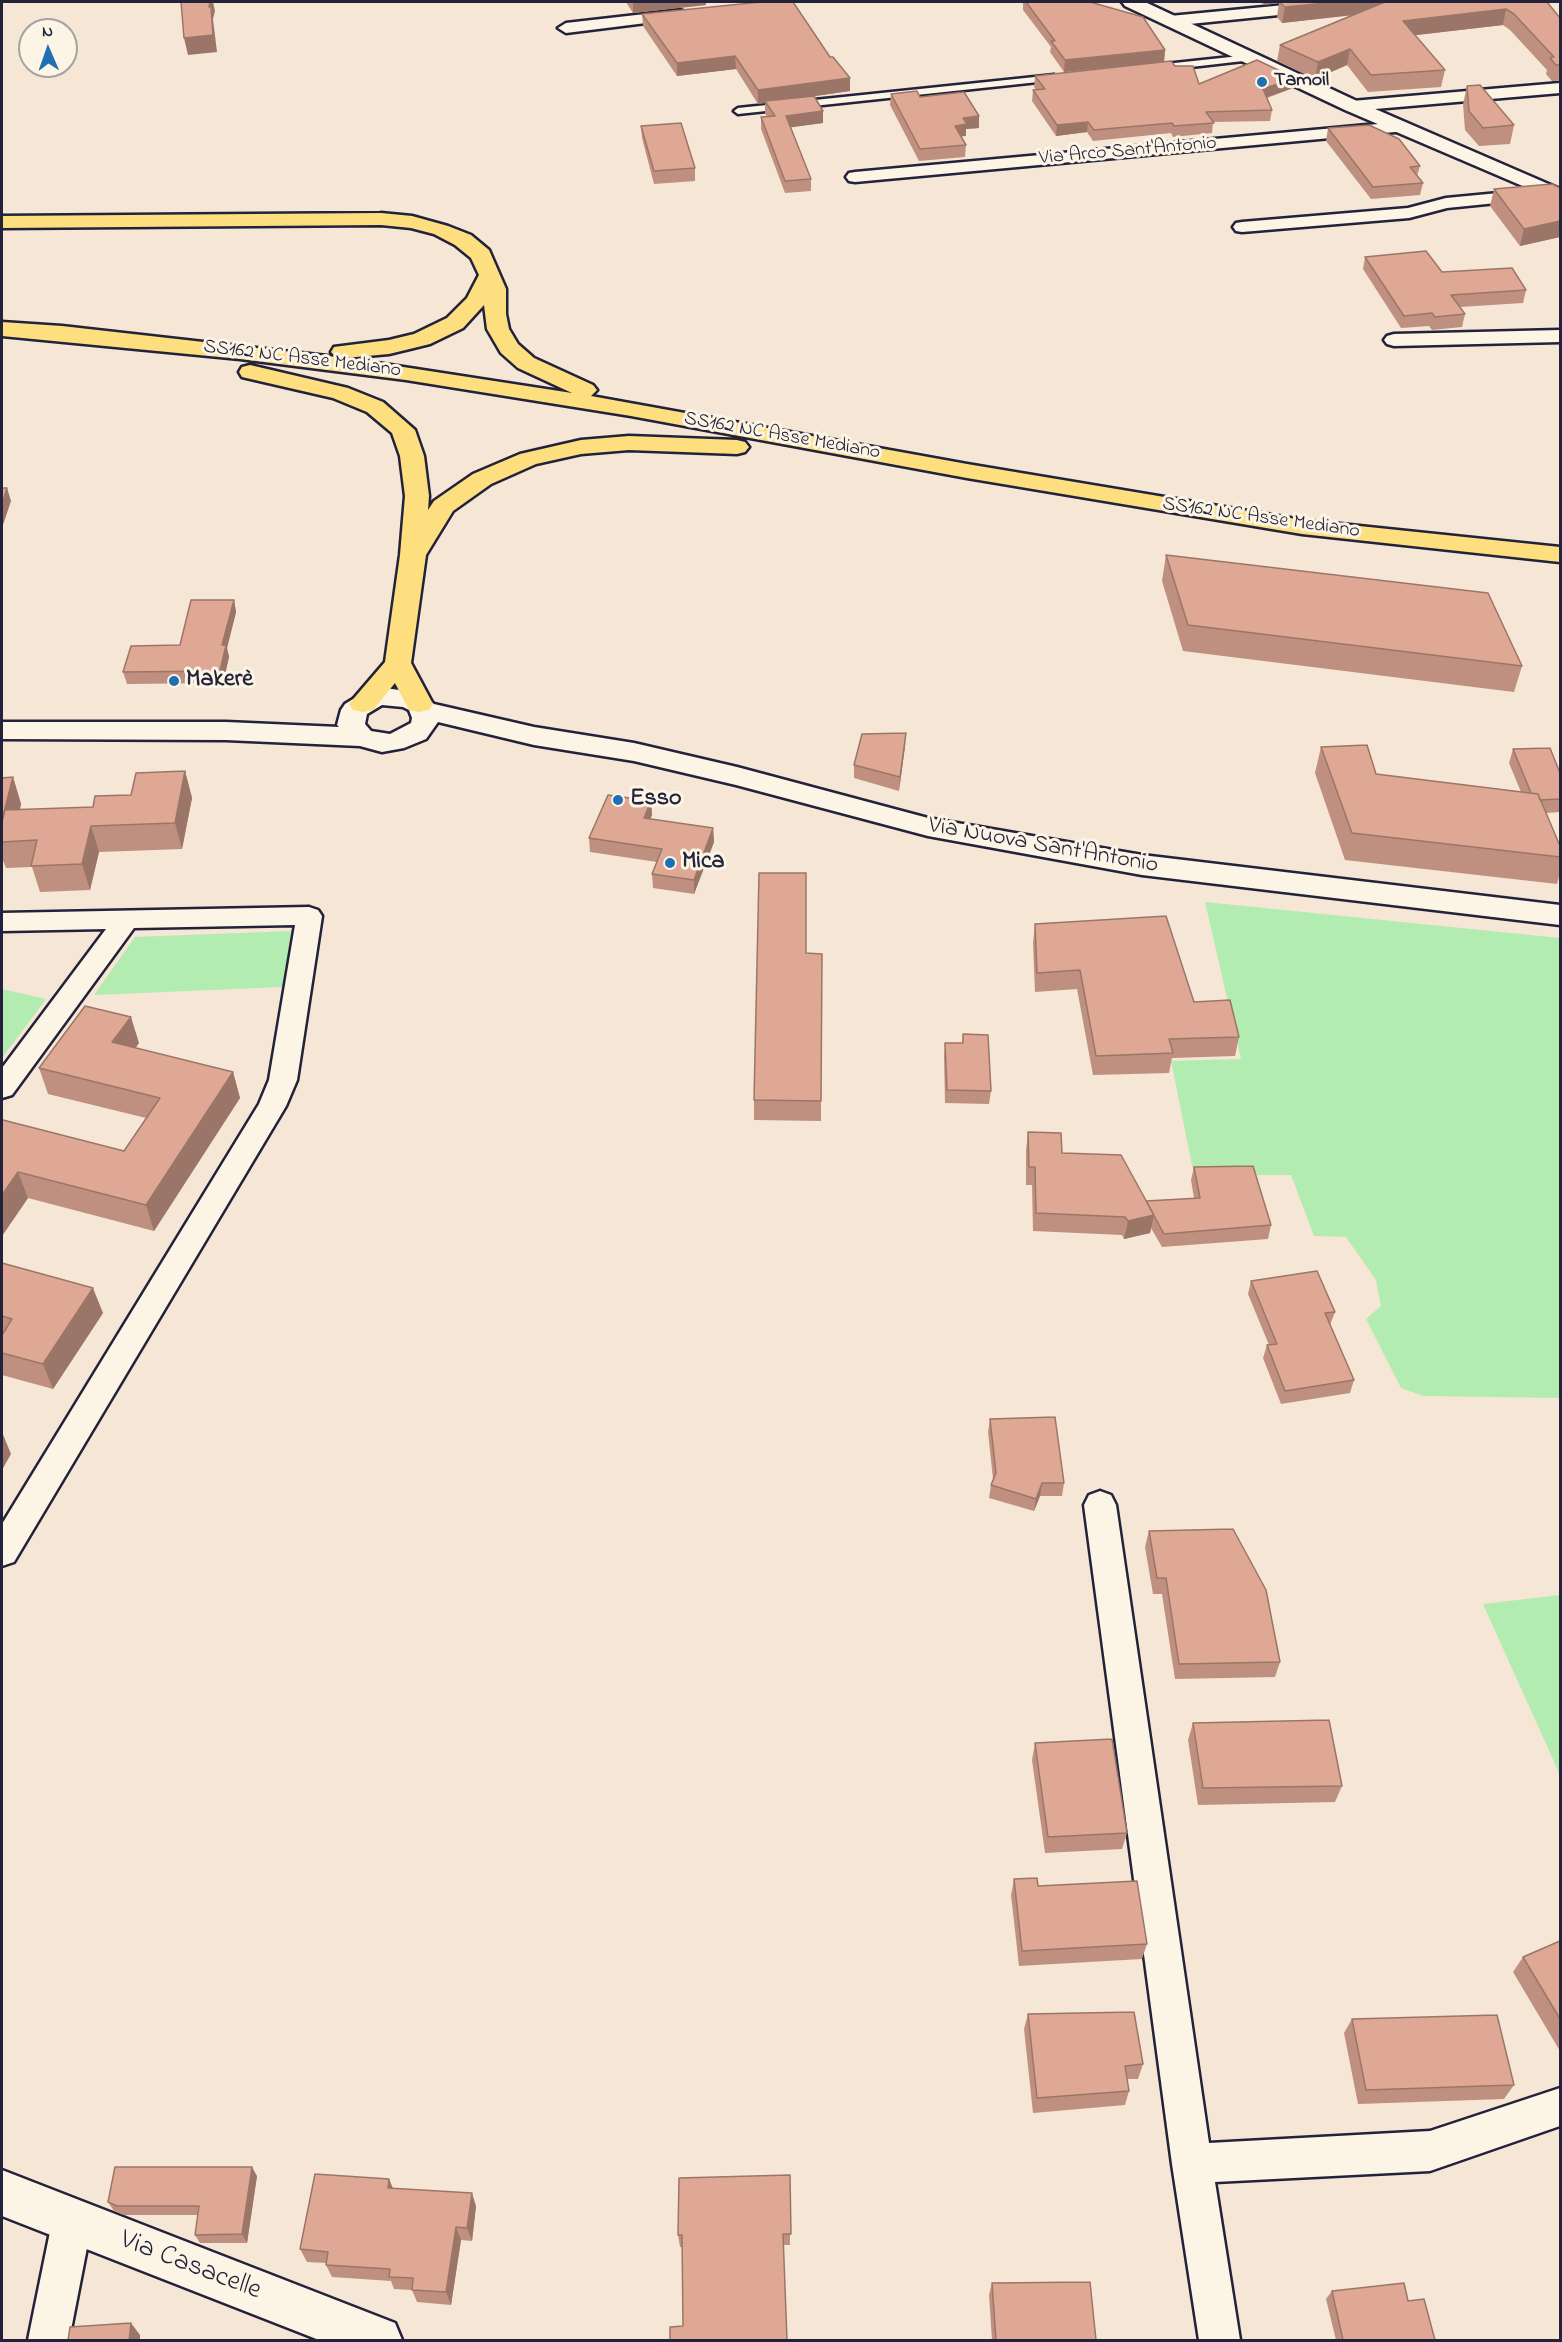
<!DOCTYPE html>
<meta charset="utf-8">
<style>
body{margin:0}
#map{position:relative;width:1562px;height:2342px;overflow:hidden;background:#f6e6d5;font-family:"Indie Flower",sans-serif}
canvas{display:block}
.frame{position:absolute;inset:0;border:3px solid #22223b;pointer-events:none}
.north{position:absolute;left:18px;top:18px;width:60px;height:60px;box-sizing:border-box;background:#fcf5e5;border:2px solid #a5a1a1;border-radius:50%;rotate:358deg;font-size:16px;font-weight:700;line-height:24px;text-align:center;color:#22223b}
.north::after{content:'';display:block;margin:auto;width:21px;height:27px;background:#1f6fb2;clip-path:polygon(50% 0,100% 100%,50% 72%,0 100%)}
</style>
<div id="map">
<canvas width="1562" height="2342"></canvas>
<div class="frame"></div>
<div class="north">N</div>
</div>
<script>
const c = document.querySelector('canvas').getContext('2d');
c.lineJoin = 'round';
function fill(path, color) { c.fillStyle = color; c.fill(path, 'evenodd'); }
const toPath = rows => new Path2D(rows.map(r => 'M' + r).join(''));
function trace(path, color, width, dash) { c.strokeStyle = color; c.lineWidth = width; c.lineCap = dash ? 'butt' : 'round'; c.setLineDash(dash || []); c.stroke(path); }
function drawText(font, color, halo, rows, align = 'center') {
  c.font = font + ' "Indie Flower",sans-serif'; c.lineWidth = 6; c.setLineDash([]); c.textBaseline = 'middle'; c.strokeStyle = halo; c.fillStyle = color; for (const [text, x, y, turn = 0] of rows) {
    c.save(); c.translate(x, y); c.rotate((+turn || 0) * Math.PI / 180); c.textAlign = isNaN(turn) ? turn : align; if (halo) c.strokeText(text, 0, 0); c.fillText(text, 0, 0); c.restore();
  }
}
const green = toPath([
 [1205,902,1560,938,1560,1398,1424,1396,1401,1388,1366,1319,1381,1306,1376,1280,1346,1237,1314,1236,1291,1175,1194,1175,1171,1061,1241,1059],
 [291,931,283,987,94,995,135,937],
 [2,989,46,999,2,1058],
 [1560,1595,1560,1775,1483,1604]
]);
const service = toPath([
 [1249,55,1253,58,1252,60,1156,71,1152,68,1156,65,1249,55],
 [1054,75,1057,76,1057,80,738,114,734,111,738,108,1054,75]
]);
const minor = toPath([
 [1316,2,1366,2,1358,7,1170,26,1162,21,1170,16,1316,2],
 [680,10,686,12,688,15,686,18,566,33,558,28,566,23,680,10],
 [1560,83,1560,93,1352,111,1344,106,1352,101,1560,83],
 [1400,122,1406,123,1409,127,1406,131,855,182,849,181,846,177,849,173,855,172,1400,122],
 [1530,190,1536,191,1539,195,1536,199,1447,208,1409,218,1242,232,1236,231,1233,227,1236,223,1242,222,1408,208,1446,198,1530,190],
 [1560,330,1560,342,1394,346,1387,344,1384,340,1387,336,1394,334,1560,330],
 [309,907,318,910,322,916,297,1080,286,1106,14,1562,2,1566,2,1524,259,1104,269,1080,295,925,134,928,12,1095,2,1098,2,1068,106,929,2,931,2,913,309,907],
 [1100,1491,1111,1495,1116,1505,1209,2143,1430,2131,1560,2088,1560,2126,1430,2171,1215,2182,1240,2340,1199,2340,1172,2164,1084,1505,1089,1495,1100,1491],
 [72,2202,86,2208,92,2222,69,2340,28,2340,52,2222,58,2208,72,2202]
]);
const tertiary = toPath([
 [1122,2,1145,2,1359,102,1560,189,1560,202,1345,110,1125,6,1122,2],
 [385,688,420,693,434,704,534,727,634,743,737,767,928,818,1142,855,1560,905,1560,925,1142,875,928,836,736,785,634,761,534,745,438,722,426,739,404,748,382,752,360,746,226,740,2,739,2,722,226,722,339,727,337,725,341,710,345,704,363,693,385,688],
 [382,705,403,707,409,710,412,718,411,723,390,734,371,731,365,724,367,714,382,705],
 [2,2170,395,2323,402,2340,319,2340,2,2216,2,2170]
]);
const trunk = toPath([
 [381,213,412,216,448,226,471,235,489,250,506,289,506,314,509,329,518,344,534,358,593,385,597,390,591,396,967,464,1302,520,1560,547,1560,562,1302,534,967,478,631,416,406,380,240,359,2,336,2,322,62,326,336,357,331,352,334,347,389,340,414,334,447,318,467,298,479,275,471,258,455,245,434,234,411,228,381,225,2,228,2,216,381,213],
 [484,305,487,329,501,353,518,368,572,393,345,358,389,354,430,344,463,328,484,305],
 [250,365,348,388,383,402,415,430,424,456,429,496,428,510,434,501,473,474,520,454,581,440,629,436,737,440,745,442,749,447,745,452,737,454,629,450,581,454,536,464,491,484,453,511,426,555,411,663,433,704,429,710,419,712,409,710,395,683,373,710,363,712,353,710,349,704,385,662,400,555,405,496,400,456,392,433,367,412,333,398,242,377,239,372,242,367,250,365]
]);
const wall = toPath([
 [626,2,706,2,706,5,633,13],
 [1023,2,1090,2,1165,50,1164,62,1175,66,1199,84,1295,78,1293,88,1267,98,1272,110,1270,121,1213,122,1212,133,1173,137,1171,133,1093,141,1087,132,1056,136,1032,101,1033,90,1036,90,1034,87,1035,76,1159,62,1064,72,1050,52,1051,47,1023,10],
 [1260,2,1547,2,1560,18,1560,81,1552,81,1546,74,1547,70,1510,30,1503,25,1415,35,1445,70,1441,87,1368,92,1347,65,1315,79,1277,61,1280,45,1351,15,1282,23,1277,17,1279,3,1264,5],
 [642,14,830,57,850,78,850,91,810,97,823,123,791,127,811,179,811,191,785,193,761,129,761,117,767,117,765,113,765,103,758,104,736,69,677,76,643,26],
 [1467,86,1514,125,1510,144,1479,146,1465,130,1463,104],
 [891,94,920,97,979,116,979,128,966,129,966,136,961,136,966,145,965,157,919,161,890,105],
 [641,126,695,168,695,181,654,184,642,138],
 [1328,128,1420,166,1417,176,1423,183,1420,195,1371,199,1326,141],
 [1560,188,1560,237,1520,246,1490,206,1494,189],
 [1365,257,1442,272,1526,290,1523,303,1460,307,1465,314,1462,327,1432,330,1429,326,1401,328,1363,269],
 [1166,555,1522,666,1514,692,1183,651,1162,581],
 [234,600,236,612,227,648,229,657,223,683,127,684,123,672,180,645],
 [905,746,899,791,854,778,854,765],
 [1321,747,1376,774,1521,792,1509,763,1513,749,1560,773,1560,812,1546,813,1560,846,1560,873,1557,884,1345,860,1315,773],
 [185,771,192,798,182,849,99,852,90,890,40,892,32,867,6,868,2,858,2,859,2,778,13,777,21,804,20,810,93,807,131,795],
 [651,801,652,815,650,819,713,828,714,842,694,894,653,888,652,874,657,862,590,852,589,838],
 [1035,924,1194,1002,1239,1037,1235,1056,1172,1058,1169,1073,1093,1075,1077,989,1035,992,1033,943],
 [806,953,821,1101,821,1121,754,1120,754,1100],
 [963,1034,991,1091,989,1104,945,1103,944,1056,945,1043,962,1043],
 [139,1043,135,1048,233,1072,240,1098,154,1231,28,1198,2,1236,2,1122,124,1151,146,1118,48,1094,39,1068],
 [1028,1132,1062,1153,1146,1201,1194,1198,1191,1180,1194,1167,1271,1225,1268,1239,1162,1247,1151,1228,1150,1233,1124,1239,1122,1235,1033,1231,1032,1185,1026,1185,1026,1150],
 [2,1263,103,1313,53,1389,2,1375],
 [1251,1281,1335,1312,1330,1325,1354,1380,1350,1393,1281,1404,1263,1358,1267,1345,1269,1345,1248,1294],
 [990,1419,1064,1483,1062,1496,1040,1496,1034,1511,989,1498,991,1485,993,1479,988,1432],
 [1149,1531,1280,1662,1275,1677,1175,1679,1162,1594,1153,1594,1145,1547],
 [1193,1723,1342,1786,1335,1802,1198,1805,1188,1740],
 [1035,1743,1127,1833,1122,1849,1045,1853,1032,1760],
 [1014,1879,1038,1886,1147,1944,1142,1959,1019,1966,1011,1895],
 [1560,1941,1560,2051,1513,1972,1523,1957],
 [1028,2014,1143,2064,1138,2079,1127,2079,1129,2091,1125,2105,1033,2113,1024,2029],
 [1352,2019,1514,2085,1504,2099,1358,2104,1344,2033],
 [790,2175,790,2245,783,2245,683,2326,682,2247,680,2247,678,2235],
 [257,2176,247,2243,200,2243,195,2235,198,2215,124,2215,114,2211,108,2202],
 [389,2179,393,2188,476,2206,472,2241,461,2240,451,2305,417,2302,412,2290,394,2289,391,2281,332,2277,326,2265,326,2263,307,2262,300,2249],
 [992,2283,1096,2340,992,2340,989,2295],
 [1332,2291,1408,2301,1435,2340,1336,2340,1326,2299]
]);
const shadedWall = toPath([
 [210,2,213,2,215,11,213,19,217,52,188,55,184,38,209,7],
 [633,2,706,2,706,5,633,13],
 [1264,2,1279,2,1279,3,1264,5],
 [1335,2,1401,2,1399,10,1282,23,1285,7],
 [1506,9,1503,25,1400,37,1403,21],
 [1350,49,1347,65,1315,79,1318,62],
 [1165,50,1164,62,1064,72,1065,60],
 [735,56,736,69,677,76,677,63],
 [850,78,850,91,758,104,758,90],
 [1295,78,1293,88,1262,99,1263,89],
 [823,111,823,123,786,128,786,116],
 [979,116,979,128,966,129,966,136,955,137,955,126,963,118],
 [1088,122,1087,132,1056,136,1057,125],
 [1560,221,1560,237,1520,246,1524,229],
 [7,488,11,501,3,525,2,521,2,504],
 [234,600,236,612,227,648,229,657,223,683,220,671,222,645],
 [906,733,905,746,899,791,900,777],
 [185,771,192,798,182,849,175,823],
 [13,777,21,804,12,841,2,820],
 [651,801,652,815,645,832,644,818],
 [91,826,99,852,90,890,82,864],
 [713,828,714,842,694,894,694,880],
 [131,1017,139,1043,121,1069,112,1042],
 [233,1072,240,1098,154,1231,146,1205],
 [18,1172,28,1198,2,1236,2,1195],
 [1154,1215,1150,1233,1124,1239,1128,1221],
 [93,1288,103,1313,53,1389,43,1364],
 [2,1432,11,1454,2,1470],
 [1042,1483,1040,1496,1034,1511,1036,1499],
 [252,2167,257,2176,247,2243,242,2234],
 [389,2179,394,2192,388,2188],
 [472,2193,476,2206,472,2241,467,2228],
 [456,2227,461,2240,451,2305,446,2292],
 [131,2323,140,2335,140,2340,129,2340]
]);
const building = toPath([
 [181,2,210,2,209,7,211,7,213,35,184,38,181,2],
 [761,2,793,2,830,57,833,57,850,78,758,90,735,56,677,63,642,14,761,2],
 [1026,2,1090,2,1143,17,1165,50,1065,60,1051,41,1055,41,1026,2],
 [1279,2,1335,2,1285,7,1279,2],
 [1385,2,1547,2,1560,18,1560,65,1556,65,1550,58,1554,57,1514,14,1506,9,1403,21,1445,70,1371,75,1350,49,1318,62,1280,45,1385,2],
 [1257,60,1295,78,1263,89,1272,110,1206,112,1214,123,1174,126,1172,123,1094,130,1088,122,1057,125,1033,90,1045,89,1035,76,1171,61,1175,66,1193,66,1199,84,1257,60],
 [1480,85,1514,125,1483,128,1469,111,1467,86,1480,85],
 [917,91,920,97,964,92,979,116,963,118,967,124,955,126,966,145,920,149,891,94,917,91],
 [814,96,823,111,786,116,811,179,785,181,761,117,775,116,765,101,814,96],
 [681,123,695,168,654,171,641,126,681,123],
 [1369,125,1399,139,1420,166,1410,167,1423,183,1373,187,1328,128,1369,125],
 [1552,184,1560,188,1560,221,1524,229,1494,189,1552,184],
 [1426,251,1442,272,1512,268,1526,290,1451,295,1465,314,1435,317,1432,313,1404,316,1365,257,1426,251],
 [2,488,7,488,2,504,2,488],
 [1166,555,1488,593,1522,666,1188,625,1166,555],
 [191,600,234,600,222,645,226,645,220,671,123,672,131,646,180,645,191,600],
 [906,733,900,777,854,765,862,734,906,733],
 [1367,745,1376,774,1538,794,1560,846,1560,857,1352,833,1321,747,1367,745],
 [1550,748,1560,773,1560,799,1540,800,1538,794,1531,793,1513,749,1550,748],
 [185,771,175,823,91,826,82,864,31,866,37,840,2,842,2,822,5,810,93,807,95,796,131,795,136,773,185,771],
 [13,777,2,820,2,778,13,777],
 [608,795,651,801,644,818,713,828,694,880,652,874,662,849,589,838,608,795],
 [759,873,806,873,806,953,822,954,821,1101,754,1100,759,873],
 [1166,916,1194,1002,1230,1000,1239,1037,1169,1039,1173,1053,1096,1056,1080,970,1037,973,1035,924,1166,916],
 [85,1006,131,1017,112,1042,233,1072,146,1205,18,1172,2,1195,2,1122,3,1120,124,1151,160,1098,39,1068,85,1006],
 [963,1034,988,1035,991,1091,947,1090,945,1043,963,1043,963,1034],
 [1028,1132,1061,1133,1062,1153,1121,1155,1154,1215,1128,1221,1125,1217,1036,1213,1035,1167,1029,1167,1028,1132],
 [1253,1166,1271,1225,1164,1234,1146,1201,1200,1198,1194,1167,1253,1166],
 [2,1263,93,1288,43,1364,2,1353,2,1335,12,1319,2,1316,2,1263],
 [1317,1271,1335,1312,1325,1313,1354,1380,1285,1391,1267,1345,1277,1344,1251,1281,1317,1271],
 [1055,1417,1064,1483,1042,1483,1036,1499,991,1485,996,1473,990,1419,1055,1417],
 [1233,1529,1266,1590,1280,1662,1179,1664,1166,1578,1157,1578,1149,1531,1233,1529],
 [1329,1720,1342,1786,1203,1788,1193,1723,1329,1720],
 [1112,1739,1127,1833,1048,1837,1035,1743,1112,1739],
 [1037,1878,1038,1886,1137,1881,1147,1944,1022,1951,1014,1879,1037,1878],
 [1560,1941,1560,2019,1523,1957,1560,1941],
 [1134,2012,1143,2064,1125,2066,1129,2091,1037,2098,1028,2014,1134,2012],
 [1497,2015,1514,2085,1366,2090,1352,2019,1497,2015],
 [115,2167,252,2167,242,2234,195,2235,199,2206,117,2206,108,2202,115,2167],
 [315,2174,389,2179,388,2188,472,2193,467,2228,456,2227,446,2292,412,2290,413,2278,389,2277,390,2269,326,2265,328,2252,300,2249,315,2174],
 [790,2175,791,2234,783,2234,787,2340,670,2340,670,2327,683,2326,682,2235,678,2235,679,2178,790,2175],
 [1090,2282,1096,2340,996,2340,992,2283,1090,2282],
 [1404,2283,1408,2301,1424,2299,1435,2340,1343,2340,1332,2291,1404,2283],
 [131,2323,129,2340,68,2340,70,2327,131,2323]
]);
const markers = [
 [1262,82,6,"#1f6fb2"],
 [174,681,6,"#1f6fb2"],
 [618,800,6,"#1f6fb2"],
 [670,863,6,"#1f6fb2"]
];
const farPoinames = [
 ["Tamoil",1274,82]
];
const farStreetnames = [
 ["Via Arco Sant'Antonio",1128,152,-5],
 ["SS162 NC Asse Mediano",302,360,7],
 ["SS162 NC Asse Mediano",782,437,10],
 ["SS162 NC Asse Mediano",1261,519,8]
];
const poiNames = [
 ["Makerè",186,681],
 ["Esso",630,800],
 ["Mica",682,863]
];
const streetNames = [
 ["Via Nuova Sant'Antonio",1043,847,10]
];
const nearStreetnames = [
 ["Via Casacelle",190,2267,21]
];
fill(green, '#b3ecb0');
trace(service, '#22223b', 5);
trace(minor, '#22223b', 5);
trace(tertiary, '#22223b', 5);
trace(trunk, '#22223b', 5);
fill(service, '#fcf5e5');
fill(minor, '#fcf5e5');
fill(tertiary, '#fcf5e5');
fill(trunk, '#fddf80');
fill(wall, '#bf907f');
fill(shadedWall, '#9b7668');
fill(building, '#dea894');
trace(building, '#9b7668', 1.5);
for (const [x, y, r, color] of markers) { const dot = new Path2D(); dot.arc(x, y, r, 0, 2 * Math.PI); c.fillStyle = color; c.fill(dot); trace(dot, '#fcf5e5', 2); }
drawText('bold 20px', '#22223b', '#fcf5e5', farPoinames, 'left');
drawText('20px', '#22223b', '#fcf5e5', farStreetnames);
drawText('bold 24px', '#22223b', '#fcf5e5', poiNames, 'left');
drawText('24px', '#22223b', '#fcf5e5', streetNames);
drawText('28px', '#22223b', '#fcf5e5', nearStreetnames);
</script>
